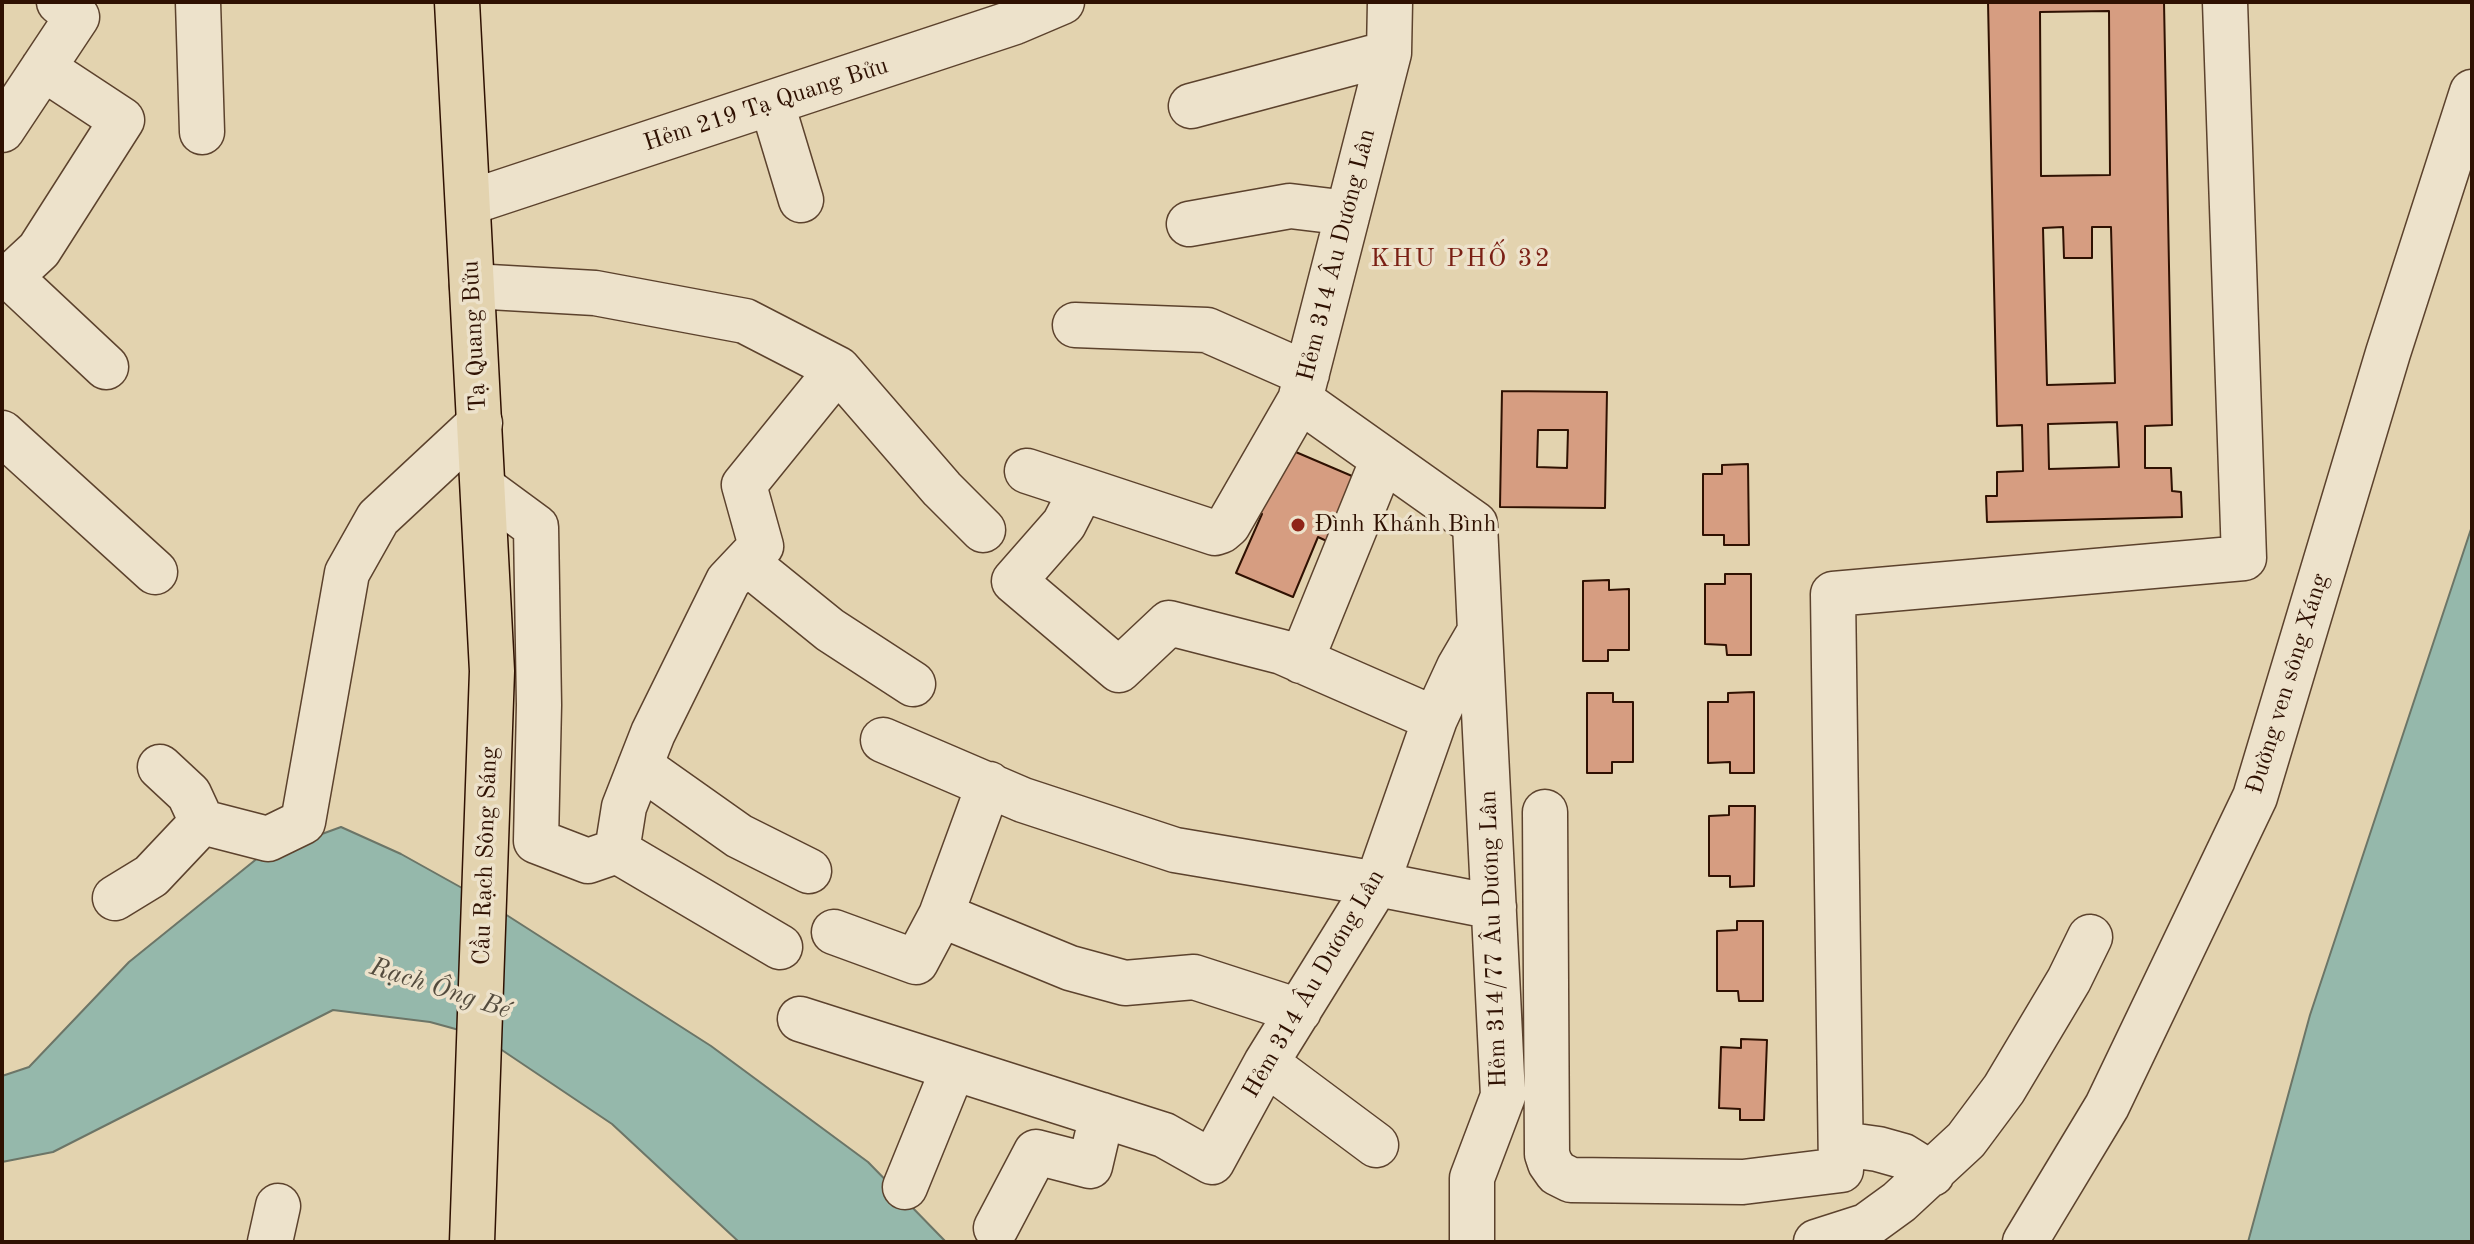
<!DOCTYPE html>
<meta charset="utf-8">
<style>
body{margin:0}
#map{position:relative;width:2474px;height:1244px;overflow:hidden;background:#e3d3af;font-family:"Old Standard TT",serif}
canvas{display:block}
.frame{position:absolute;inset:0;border:4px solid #2f1102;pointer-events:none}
</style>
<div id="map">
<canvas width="2474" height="1244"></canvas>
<div class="frame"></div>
</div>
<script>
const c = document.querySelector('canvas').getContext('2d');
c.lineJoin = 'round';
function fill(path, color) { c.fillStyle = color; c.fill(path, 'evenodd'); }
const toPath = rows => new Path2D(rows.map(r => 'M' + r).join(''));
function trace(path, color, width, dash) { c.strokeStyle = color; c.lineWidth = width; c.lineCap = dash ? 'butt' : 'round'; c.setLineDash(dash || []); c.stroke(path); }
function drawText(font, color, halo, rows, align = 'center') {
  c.font = font + ' "Old Standard TT",serif'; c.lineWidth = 7; c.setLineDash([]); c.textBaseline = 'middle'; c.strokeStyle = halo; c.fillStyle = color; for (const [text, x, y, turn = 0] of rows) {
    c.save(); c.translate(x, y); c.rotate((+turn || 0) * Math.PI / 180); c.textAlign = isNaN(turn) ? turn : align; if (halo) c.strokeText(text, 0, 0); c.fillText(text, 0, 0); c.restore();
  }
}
const water = toPath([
 [2472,526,2472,1242,2248,1242,2310,1015,2472,526],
 [341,827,401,854,480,898,711,1046,868,1162,946,1242,739,1242,612,1124,481,1036,430,1022,333,1010,53,1152,2,1162,2,1076,29,1067,129,962,259,857,341,827]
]);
const building = toPath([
 [1988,2,2164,2,2172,425,2145,426,2145,468,2171,468,2172,491,2181,492,2182,517,1987,522,1986,496,1997,496,1997,472,2023,471,2022,425,1997,426,1988,2],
 [2109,11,2110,175,2041,176,2040,12,2109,11],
 [2063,227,2064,258,2092,258,2092,227,2111,227,2115,383,2047,385,2043,228,2063,227],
 [2117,422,2119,467,2049,469,2048,424,2117,422],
 [1502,391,1607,392,1605,508,1500,507,1502,391],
 [1538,430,1568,430,1567,468,1537,467,1538,430],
 [1277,444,1359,479,1331,543,1318,537,1293,597,1236,573,1262,514,1249,508,1277,444],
 [1748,464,1749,545,1724,545,1724,535,1703,535,1703,474,1722,474,1722,465,1748,464],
 [1725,574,1751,574,1751,655,1727,655,1726,645,1705,644,1705,584,1725,584,1725,574],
 [1609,580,1609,590,1629,589,1629,650,1608,650,1608,661,1583,661,1583,581,1609,580],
 [1754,692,1754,773,1730,773,1730,762,1708,763,1708,702,1728,702,1728,693,1754,692],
 [1587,693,1613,693,1613,702,1633,702,1633,762,1612,762,1612,773,1587,773,1587,693],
 [1729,806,1755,806,1754,886,1730,887,1730,876,1709,876,1709,816,1729,815,1729,806],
 [1737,921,1763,921,1763,1001,1739,1001,1738,991,1717,991,1717,931,1737,930,1737,921],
 [1741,1039,1767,1040,1764,1120,1740,1120,1740,1109,1719,1108,1721,1047,1741,1048,1741,1039]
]);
const minor = toPath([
 [198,2,202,132],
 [43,68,122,120,39,250,10,277,106,367],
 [772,104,801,200],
 [1191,106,1389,53],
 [2,130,77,17,59,2],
 [468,203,1015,22,1062,2],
 [1189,224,1290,206,1348,213],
 [472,286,595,293,745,321,838,369,942,489,983,530],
 [1075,325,1207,330,1307,374],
 [2,433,155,572],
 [1027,471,1082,489,1064,524,1014,581,1119,670,1169,623,1282,652,1435,719],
 [483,488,536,527,539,705,536,841,588,861,617,851],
 [1082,489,1215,533,1221,531,1228,525,1300,400],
 [746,562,830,630,913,684],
 [1301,661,1383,459],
 [883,740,1023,800,1175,850,1377,884,1494,907],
 [640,766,739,836,809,871],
 [160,767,189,794,202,822,268,839,303,822,347,573,378,518,480,423],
 [1545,812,1547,1154,1550,1163,1557,1173,1571,1180,1743,1182,1841,1170,1833,594,2244,558,2225,2],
 [115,898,151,876,202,822],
 [941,915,989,784],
 [834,932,916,962,941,915,1070,968,1125,983,1194,977,1299,1011],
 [780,947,617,851,624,807,653,733,728,581,761,546,744,485,838,369],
 [800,1019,1164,1135,1212,1162,1266,1063,1377,884,1435,719,1459,667,1480,631,1475,524,1300,400,1389,53,1390,2],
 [1266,1063,1376,1145],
 [1842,1144,1878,1149,1903,1156,1932,1174],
 [905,1187,953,1069],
 [996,1228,1036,1152,1090,1166,1102,1115],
 [270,1242,278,1206],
 [1472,1242,1472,1178,1503,1096,1480,631],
 [1816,1242,1866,1226,1899,1202,1966,1140,2004,1089,2069,980,2090,937],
 [2025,1242,2107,1106,2255,797,2388,353,2472,92]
]);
const major = toPath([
 [457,2,492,671,472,1242]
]);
const markers = [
 [1298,525,8,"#8f2418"]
];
const streetNames = [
 ["Hẻm 219 Tạ Quang Bửu",766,105,-18],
 ["Hẻm 314 Âu Dương Lân",1337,255,-76],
 ["Tạ Quang Bửu",475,336,-93],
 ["Đường ven sông Xáng",2288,684,-73],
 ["Cầu Rạch Sông Sáng",486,856,-88],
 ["Hẻm 314/77 Âu Dương Lân",1494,939,-92],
 ["Hẻm 314 Âu Dương Lân",1314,984,-60]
];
const poiNames = [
 ["Đình Khánh Bình",1314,525]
];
const neighbourhoodNames = [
 ["KHU PHỐ 32",1461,259]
];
const waterNames = [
 ["Rạch Ông Bé",440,989,18]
];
fill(water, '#95b8ab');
trace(water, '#6c7567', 2);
fill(building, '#d69d81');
trace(building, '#2f1102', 2);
trace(minor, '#5c422d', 47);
trace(major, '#2f1102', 47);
trace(minor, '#ede2cb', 44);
trace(major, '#e3d3af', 44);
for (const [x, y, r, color] of markers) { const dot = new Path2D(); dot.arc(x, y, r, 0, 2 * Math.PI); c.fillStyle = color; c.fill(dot); trace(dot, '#ede2cb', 3); }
drawText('24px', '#2f1102', '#ede2cb', streetNames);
drawText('24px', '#2f1102', '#ede2cb', poiNames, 'left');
c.letterSpacing = '2px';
drawText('26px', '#7a1f14', '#ede2cb', neighbourhoodNames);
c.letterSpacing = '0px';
drawText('italic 26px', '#534b3d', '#ede2cb', waterNames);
</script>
